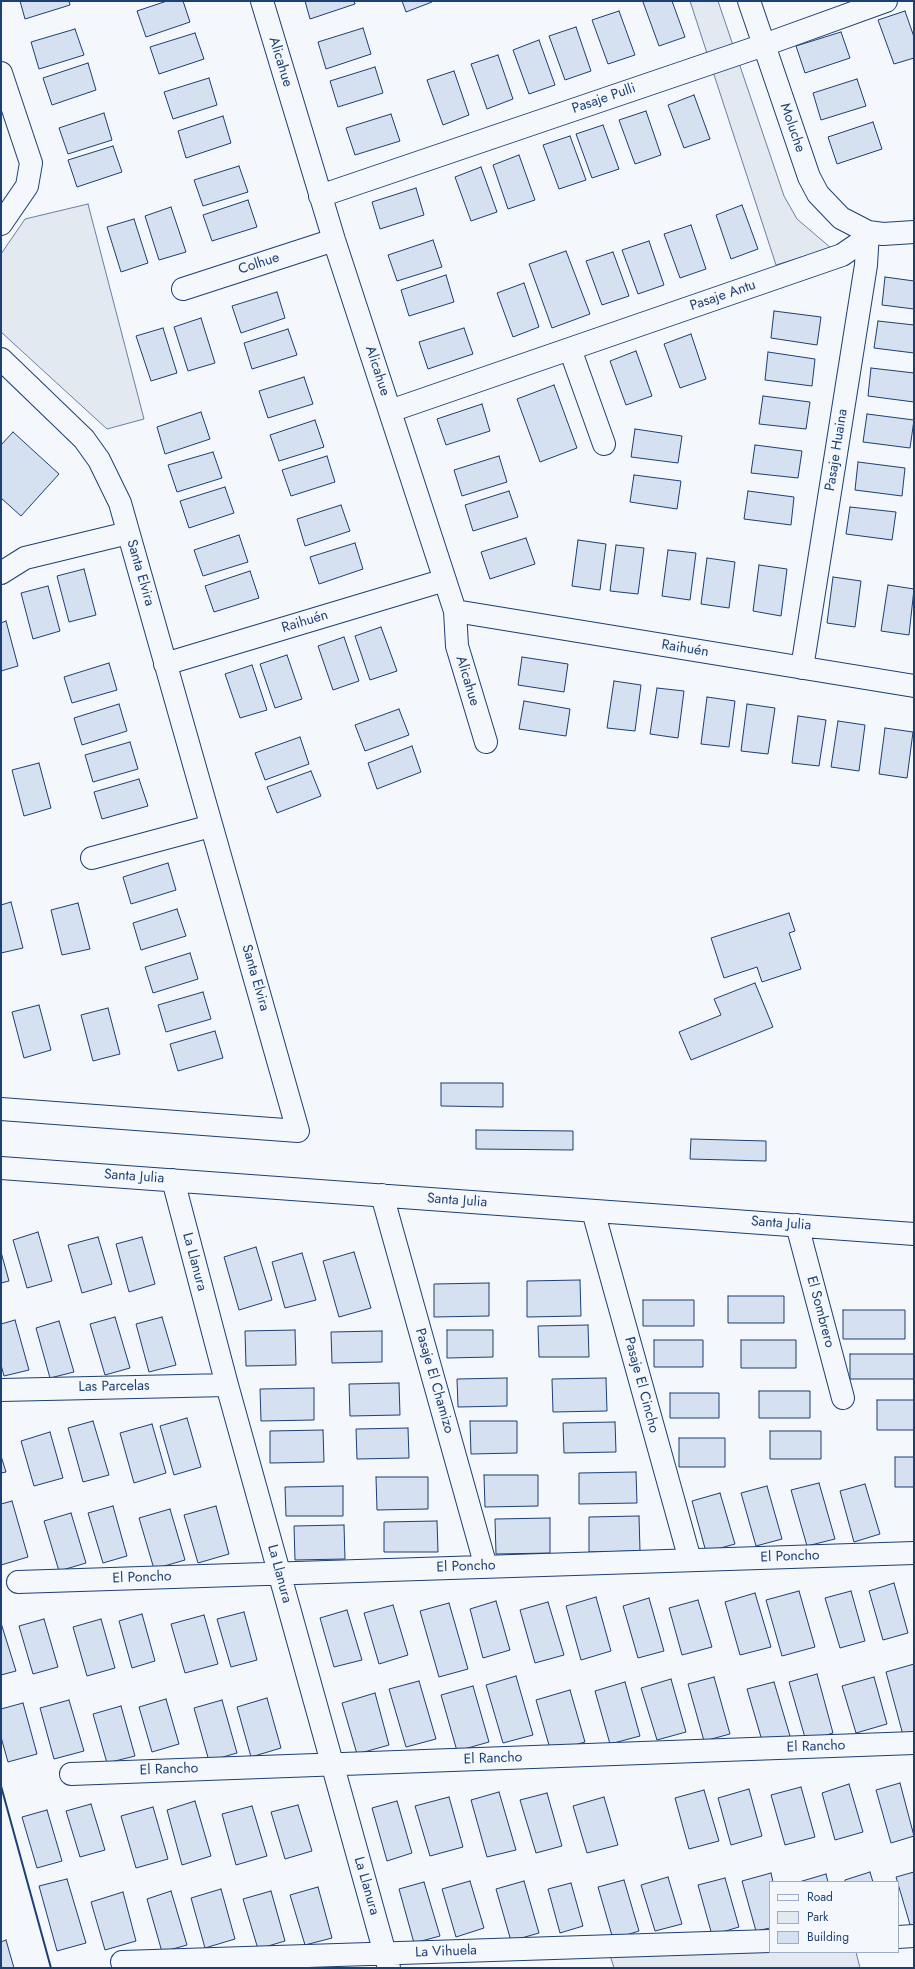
<!DOCTYPE html>
<meta charset="utf-8">
<style>
body{margin:0}
#map{position:relative;width:915px;height:1969px;overflow:hidden;background:#f4f7fb;font-family:Jost,sans-serif}
canvas{display:block}
.frame{position:absolute;inset:0;border:2px solid #1d3f73;pointer-events:none}
.legend{position:absolute;left:769px;top:1881px;width:130px;height:72px;box-sizing:border-box;background:#f4f7fb;border:1px solid #9eadc5;margin:0;padding:5px 7px;list-style:none;font-size:12px;color:#1d3f73}
.legend li{display:flex;align-items:center;gap:8px;height:20px}
.legend b{width:20px;border:1px solid #9eadc5}
</style>
<div id="map">
<canvas width="915" height="1969"></canvas>
<div class="frame"></div>
<ul class="legend">
<li><b style="height:5px;background:#f4f7fb"></b>Road</li>
<li><b style="height:11px;background:#e3e9f0"></b>Park</li>
<li><b style="height:11px;background:#d5e0f0"></b>Building</li>
</ul>
</div>
<script>
const c = document.querySelector('canvas').getContext('2d');
c.lineJoin = 'round';
function fill(path, color) { c.fillStyle = color; c.fill(path, 'evenodd'); }
const toPath = rows => new Path2D(rows.map(r => 'M' + r).join(''));
function trace(path, color, width, dash) { c.strokeStyle = color; c.lineWidth = width; c.lineCap = dash ? 'butt' : 'round'; c.setLineDash(dash || []); c.stroke(path); }
function drawText(font, color, halo, rows, align = 'center') {
  c.font = font + ' Jost,sans-serif'; c.lineWidth = 3; c.setLineDash([]); c.textBaseline = 'middle'; c.strokeStyle = halo; c.fillStyle = color; for (const [text, x, y, turn = 0] of rows) {
    c.save(); c.translate(x, y); c.rotate((+turn || 0) * Math.PI / 180); c.textAlign = isNaN(turn) ? turn : align; if (halo) c.strokeText(text, 0, 0); c.fillText(text, 0, 0); c.restore();
  }
}
const green = toPath([
 [690,1,718,1,784,196,797,219,831,248,776,265,690,1],
 [88,204,144,419,107,429,1,332,1,254,25,219,88,204],
 [770,1952,856,1952,860,1968,614,1968,610,1955,770,1952]
]);
const building = toPath([
 [20,1,69,1,70,5,25,19,20,1],
 [167,1,183,1,190,22,146,37,137,11,167,1],
 [305,1,354,1,355,4,310,19,305,1],
 [402,1,432,1,432,2,406,12,402,1],
 [646,1,672,1,685,37,659,46,643,2,646,1],
 [619,11,635,55,608,64,592,20,619,11],
 [905,11,914,37,914,58,894,64,878,20,905,11],
 [576,27,591,71,565,80,549,36,576,27],
 [363,28,371,54,326,69,318,42,363,28],
 [75,29,84,55,39,69,31,42,75,29],
 [841,32,850,58,805,73,796,46,841,32],
 [195,33,204,59,159,74,150,47,195,33],
 [539,40,555,85,529,94,513,50,539,40],
 [498,55,513,99,487,109,471,64,498,55],
 [88,63,96,90,52,105,43,78,88,63],
 [375,67,383,93,338,107,330,81,375,67],
 [454,71,469,115,443,125,427,80,454,71],
 [209,78,217,105,173,119,164,92,209,78],
 [857,79,866,106,821,120,813,93,857,79],
 [694,95,710,139,684,148,668,105,694,95],
 [646,111,661,155,635,164,619,120,646,111],
 [104,113,112,140,68,154,59,128,104,113],
 [391,114,400,141,355,155,346,128,391,114],
 [223,116,231,143,186,158,178,131,223,116],
 [873,122,882,149,837,164,828,137,873,122],
 [603,125,619,169,592,178,576,134,603,125],
 [570,136,586,180,559,189,543,145,570,136],
 [113,146,122,172,77,187,68,160,113,146],
 [519,155,535,200,508,209,493,165,519,155],
 [239,166,248,192,203,206,194,180,239,166],
 [481,167,497,212,471,221,455,177,481,167],
 [416,188,424,215,380,229,372,202,416,188],
 [248,200,257,227,212,241,203,215,248,200],
 [742,205,758,249,731,259,716,215,742,205],
 [171,207,186,252,159,260,145,216,171,207],
 [134,219,148,263,121,272,107,227,134,219],
 [691,225,706,269,680,278,664,234,691,225],
 [433,240,442,267,397,281,388,255,433,240],
 [649,241,664,285,638,294,622,250,649,241],
 [566,251,590,314,552,328,529,264,566,251],
 [613,252,629,296,602,305,586,261,613,252],
 [446,275,454,302,409,316,401,290,446,275],
 [885,277,914,281,914,309,882,305,885,277],
 [524,283,539,327,513,337,497,293,524,283],
 [277,292,285,318,241,333,232,306,277,292],
 [774,311,821,317,817,345,771,338,774,311],
 [201,318,215,363,188,371,174,327,201,318],
 [878,321,914,325,914,353,874,348,878,321],
 [163,328,177,373,151,381,136,336,163,328],
 [464,328,473,354,428,369,419,342,464,328],
 [288,329,297,355,252,369,244,343,288,329],
 [691,334,706,379,680,388,664,344,691,334],
 [636,351,652,396,626,405,610,361,636,351],
 [768,352,815,359,812,386,765,380,768,352],
 [871,368,914,373,914,402,868,396,871,368],
 [304,377,313,404,268,418,259,391,304,377],
 [554,385,577,448,540,462,517,399,554,385],
 [763,396,810,402,806,429,759,424,763,396],
 [482,404,490,431,446,445,437,419,482,404],
 [201,412,210,439,165,454,157,427,201,412],
 [867,414,914,420,910,448,863,442,867,414],
 [315,420,324,447,279,461,270,435,315,420],
 [635,429,682,436,678,463,631,457,635,429],
 [13,432,59,474,21,516,1,498,1,445,13,432],
 [755,445,802,451,798,478,751,473,755,445],
 [213,452,222,478,177,492,168,465,213,452],
 [327,456,335,482,291,496,282,470,327,456],
 [499,456,507,482,462,496,454,470,499,456],
 [858,462,905,468,902,496,855,490,858,462],
 [634,475,681,481,677,509,630,502,634,475],
 [225,487,234,513,189,528,180,501,225,487],
 [509,491,518,517,473,531,465,505,509,491],
 [748,491,794,497,791,525,744,519,748,491],
 [341,505,350,531,305,546,297,519,341,505],
 [850,507,896,512,892,540,846,534,850,507],
 [239,535,248,562,203,576,194,550,239,535],
 [526,538,535,564,490,579,481,552,526,538],
 [578,540,606,544,600,590,572,586,578,540],
 [355,543,363,569,319,584,310,557,355,543],
 [616,545,644,548,638,594,610,591,616,545],
 [668,550,696,553,690,600,662,596,668,550],
 [707,558,735,562,729,608,701,604,707,558],
 [759,565,787,569,781,616,753,611,759,565],
 [84,569,96,615,69,622,57,576,84,569],
 [250,571,259,598,214,612,205,586,250,571],
 [833,577,861,581,855,627,827,623,833,577],
 [888,585,914,589,909,635,881,631,888,585],
 [48,586,60,631,33,639,21,593,48,586],
 [6,621,18,666,1,671,1,623,6,621],
 [381,627,397,671,370,680,355,636,381,627],
 [344,637,359,681,333,690,318,646,344,637],
 [287,655,302,699,275,708,260,664,287,655],
 [522,657,568,664,564,692,518,685,522,657],
 [109,663,117,690,72,703,64,677,109,663],
 [252,665,267,710,240,718,225,674,252,665],
 [614,681,641,685,635,731,607,728,614,681],
 [657,688,684,691,678,738,650,734,657,688],
 [707,697,735,701,729,747,701,744,707,697],
 [524,701,570,709,566,736,519,729,524,701],
 [119,704,127,731,82,745,74,718,119,704],
 [747,704,775,708,768,754,741,751,747,704],
 [399,709,409,735,365,751,355,725,399,709],
 [798,716,826,720,819,766,792,763,798,716],
 [838,721,865,725,859,771,831,767,838,721],
 [885,728,913,732,907,778,879,774,885,728],
 [300,737,309,764,265,780,255,753,300,737],
 [130,742,138,769,93,782,85,755,130,742],
 [412,746,421,772,377,789,368,763,412,746],
 [39,763,51,808,24,816,12,770,39,763],
 [311,771,321,796,277,813,267,787,311,771],
 [139,779,148,806,102,819,94,792,139,779],
 [168,863,176,890,131,904,123,877,168,863],
 [11,902,23,948,1,953,1,905,11,902],
 [78,903,90,949,62,955,51,910,78,903],
 [177,909,186,936,141,950,133,923,177,909],
 [789,913,795,931,789,933,801,969,762,982,757,967,724,978,711,938,789,913],
 [190,953,198,979,153,993,145,967,190,953],
 [755,983,773,1027,691,1060,679,1032,721,1015,714,999,755,983],
 [203,992,211,1019,166,1032,158,1005,203,992],
 [39,1005,51,1050,24,1058,12,1012,39,1005],
 [108,1008,120,1054,93,1061,81,1015,108,1008],
 [215,1031,223,1058,178,1071,170,1044,215,1031],
 [441,1083,503,1083,503,1107,441,1106,441,1083],
 [476,1130,573,1131,573,1150,476,1149,476,1130],
 [691,1139,766,1141,766,1161,690,1159,691,1139],
 [38,1232,52,1281,27,1288,13,1240,38,1232],
 [98,1237,112,1284,82,1293,68,1245,98,1237],
 [142,1237,155,1284,129,1292,116,1244,142,1237],
 [256,1247,272,1300,239,1310,224,1257,256,1247],
 [1,1252,9,1281,1,1283,1,1252],
 [354,1252,371,1308,339,1317,323,1261,354,1252],
 [302,1253,316,1300,285,1308,272,1262,302,1253],
 [580,1280,581,1316,527,1317,527,1281,580,1280],
 [489,1283,489,1316,434,1317,434,1284,489,1283],
 [728,1296,784,1296,784,1323,728,1323,728,1296],
 [643,1300,694,1300,694,1326,643,1326,643,1300],
 [843,1310,905,1310,905,1339,843,1339,843,1310],
 [115,1317,130,1368,105,1375,90,1324,115,1317],
 [162,1317,176,1365,149,1372,136,1324,162,1317],
 [15,1320,29,1370,4,1376,1,1365,1,1324,15,1320],
 [59,1321,74,1372,50,1378,36,1328,59,1321],
 [588,1325,589,1357,539,1357,538,1326,588,1325],
 [295,1330,296,1365,246,1366,245,1331,295,1330],
 [447,1330,493,1330,493,1357,447,1358,447,1330],
 [382,1331,382,1362,332,1363,331,1332,382,1331],
 [654,1340,703,1340,703,1367,654,1367,654,1340],
 [741,1340,796,1340,796,1368,741,1368,741,1340],
 [850,1354,914,1354,914,1379,850,1379,850,1354],
 [507,1378,507,1406,458,1407,457,1379,507,1378],
 [606,1378,607,1411,553,1412,552,1379,606,1378],
 [399,1383,400,1415,350,1416,349,1384,399,1383],
 [314,1388,314,1420,261,1421,260,1389,314,1388],
 [759,1391,810,1391,810,1418,759,1418,759,1391],
 [670,1393,719,1393,719,1418,670,1418,670,1393],
 [877,1400,914,1400,914,1430,877,1430,877,1400],
 [187,1418,201,1467,174,1475,160,1426,187,1418],
 [93,1421,109,1475,83,1482,68,1428,93,1421],
 [470,1421,517,1421,517,1453,471,1454,470,1421],
 [615,1422,616,1452,564,1453,563,1423,615,1422],
 [152,1424,166,1473,134,1483,120,1433,152,1424],
 [408,1428,409,1458,357,1459,356,1429,408,1428],
 [323,1430,324,1462,270,1463,270,1431,323,1430],
 [770,1431,821,1431,821,1459,770,1459,770,1431],
 [50,1432,63,1478,34,1486,21,1441,50,1432],
 [679,1438,725,1438,725,1467,679,1467,679,1438],
 [1,1456,6,1472,1,1473,1,1456],
 [895,1457,914,1457,914,1487,895,1487,895,1457],
 [636,1472,637,1503,579,1504,579,1473,636,1472],
 [484,1475,538,1475,538,1506,485,1507,484,1475],
 [376,1477,428,1477,428,1509,377,1510,376,1477],
 [819,1483,835,1539,807,1546,791,1490,819,1483],
 [865,1484,880,1534,854,1542,840,1491,865,1484],
 [343,1486,343,1516,286,1516,285,1487,343,1486],
 [767,1486,782,1539,756,1546,741,1493,767,1486],
 [720,1493,735,1544,706,1552,692,1501,720,1493],
 [12,1501,28,1557,1,1565,1,1504,12,1501],
 [113,1506,127,1556,103,1563,88,1513,113,1506],
 [216,1506,229,1554,198,1563,184,1515,216,1506],
 [170,1509,185,1560,154,1569,139,1518,170,1509],
 [71,1513,86,1563,59,1571,44,1521,71,1513],
 [639,1516,640,1551,589,1552,589,1517,639,1516],
 [550,1518,550,1553,496,1554,495,1519,550,1518],
 [437,1521,438,1552,384,1552,384,1522,437,1521],
 [344,1525,345,1559,295,1560,294,1526,344,1525],
 [894,1583,908,1633,883,1640,869,1591,894,1583],
 [799,1591,815,1647,782,1656,766,1600,799,1591],
 [851,1591,865,1641,840,1648,825,1598,851,1591],
 [755,1593,771,1647,740,1655,725,1602,755,1593],
 [596,1597,611,1651,581,1660,566,1606,596,1597],
 [649,1598,664,1651,638,1658,623,1606,649,1598],
 [698,1600,712,1647,682,1655,669,1608,698,1600],
 [496,1601,510,1650,483,1658,470,1609,496,1601],
 [548,1602,564,1655,535,1663,520,1610,548,1602],
 [449,1603,468,1669,439,1677,420,1611,449,1603],
 [393,1605,408,1655,379,1664,364,1613,393,1605],
 [347,1610,362,1660,334,1667,320,1618,347,1610],
 [244,1612,257,1660,231,1667,217,1619,244,1612],
 [142,1614,155,1661,132,1668,119,1621,142,1614],
 [204,1615,218,1664,185,1673,171,1624,204,1615],
 [44,1619,58,1667,33,1674,19,1626,44,1619],
 [101,1619,115,1668,87,1676,73,1627,101,1619],
 [1,1623,16,1671,1,1675,1,1623],
 [914,1664,914,1732,903,1735,886,1672,914,1664],
 [817,1674,833,1733,806,1741,789,1682,817,1674],
 [516,1676,533,1735,503,1743,486,1685,516,1676],
 [714,1677,730,1734,704,1741,688,1684,714,1677],
 [874,1677,887,1724,856,1733,842,1686,874,1677],
 [671,1679,686,1732,657,1740,641,1688,671,1679],
 [419,1681,436,1739,406,1747,389,1689,419,1681],
 [625,1682,640,1736,610,1744,595,1691,625,1682],
 [774,1682,790,1736,763,1744,747,1689,774,1682],
 [473,1686,489,1742,457,1751,441,1695,473,1686],
 [570,1690,585,1742,551,1752,536,1700,570,1690],
 [375,1693,389,1745,357,1754,342,1703,375,1693],
 [267,1698,281,1748,251,1757,237,1707,267,1698],
 [166,1699,179,1744,152,1752,139,1707,166,1699],
 [69,1700,84,1751,54,1759,40,1708,69,1700],
 [222,1700,237,1753,209,1761,194,1708,222,1700],
 [23,1703,37,1754,8,1762,1,1737,1,1709,23,1703],
 [121,1706,135,1756,107,1763,93,1714,121,1706],
 [900,1783,914,1836,891,1843,876,1790,900,1783],
 [849,1784,863,1832,835,1840,822,1793,849,1784],
 [801,1787,815,1837,785,1845,771,1795,801,1787],
 [749,1789,762,1836,731,1845,718,1798,749,1789],
 [704,1790,719,1841,689,1849,675,1798,704,1790],
 [499,1792,516,1850,487,1857,471,1800,499,1792],
 [547,1793,562,1846,536,1853,520,1800,547,1793],
 [449,1797,463,1847,430,1856,415,1806,449,1797],
 [604,1797,618,1845,587,1853,573,1806,604,1797],
 [195,1801,211,1856,182,1865,167,1810,195,1801],
 [397,1801,412,1853,387,1861,372,1808,397,1801],
 [91,1804,105,1850,80,1857,66,1811,91,1804],
 [298,1805,312,1851,285,1859,271,1812,298,1805],
 [252,1806,267,1856,236,1865,222,1814,252,1806],
 [153,1807,168,1859,136,1868,121,1816,153,1807],
 [47,1810,62,1861,37,1868,22,1817,47,1810],
 [870,1872,873,1882,845,1882,845,1880,870,1872],
 [914,1872,914,1927,911,1928,896,1877,914,1872],
 [771,1873,773,1882,770,1882,770,1928,756,1931,742,1881,771,1873],
 [826,1874,828,1882,799,1882,826,1874],
 [668,1877,682,1924,655,1931,641,1885,668,1877],
 [725,1878,739,1927,712,1935,698,1885,725,1878],
 [67,1879,86,1943,57,1951,39,1886,67,1879],
 [624,1880,639,1931,613,1939,598,1887,624,1880],
 [470,1881,484,1928,456,1937,442,1889,470,1881],
 [524,1881,539,1933,511,1941,496,1889,524,1881],
 [424,1882,440,1936,414,1943,399,1889,424,1882],
 [571,1883,583,1926,560,1933,548,1889,571,1883],
 [318,1887,332,1938,305,1945,290,1895,318,1887],
 [221,1889,235,1939,205,1948,191,1898,221,1889],
 [171,1891,187,1945,162,1952,147,1899,171,1891],
 [271,1891,285,1941,258,1949,243,1899,271,1891],
 [123,1892,136,1941,105,1950,91,1902,123,1892],
 [6,1940,14,1968,1,1968,1,1942,6,1940]
]);
const minor = toPath([
 [262,1,334,240,455,611,457,646,486,742],
 [749,1,809,177,818,194,841,218,868,232,883,234,914,232],
 [1,73,31,163,27,186,1,224],
 [320,196,764,45,886,1],
 [183,289,334,240],
 [570,349,604,444],
 [1,359,84,439,99,460,120,503,298,1131,1,1109],
 [390,411,842,255,861,242,868,232],
 [1,573,25,558,128,533],
 [455,611,914,686],
 [165,664,445,580],
 [802,668,866,265,868,232],
 [92,858,211,826],
 [1,1168,914,1234],
 [173,1180,227,1385,389,1968],
 [382,1195,486,1567],
 [593,1211,690,1560],
 [797,1225,843,1398],
 [1,1390,227,1385],
 [18,1582,914,1553],
 [71,1774,914,1743],
 [898,1937,914,1936],
 [122,1962,770,1941]
]);
const wall = toPath([
 [1,1786,51,1968]
]);
const streetNames = [
 ["Alicahue",280,62,73],
 ["Pasaje Pulli",604,99,-19],
 ["Moluche",792,128,71],
 ["Colhue",259,264,-18],
 ["Pasaje Antu",723,296,-19],
 ["Alicahue",377,371,72],
 ["Pasaje Huaina",837,450,-81],
 ["Santa Elvira",140,573,74],
 ["Raihuén",305,622,-17],
 ["Raihuén",685,649,9],
 ["Alicahue",467,681,73],
 ["Santa Elvira",255,978,74],
 ["Santa Julia",134,1177,4],
 ["Santa Julia",457,1201,4],
 ["Santa Julia",781,1224,4],
 ["La Llanura",194,1262,75],
 ["El Sombrero",820,1312,75],
 ["Pasaje El Chamizo",434,1381,74],
 ["Pasaje El Cincho",641,1385,75],
 ["Las Parcelas",114,1387,-1],
 ["El Poncho",790,1557,-2],
 ["El Poncho",466,1567,-2],
 ["La Llanura",279,1574,75],
 ["El Poncho",142,1578,-2],
 ["El Rancho",816,1747,-2],
 ["El Rancho",493,1759,-2],
 ["El Rancho",169,1770,-2],
 ["La Llanura",366,1886,74],
 ["La Vihuela",446,1952,-2]
];
fill(green, '#e3e9f0');
trace(green, '#687fa3', 1);
fill(building, '#d5e0f0');
trace(building, '#1d3f73', 1);
trace(minor, '#1d3f73', 24);
trace(minor, '#f4f7fb', 22);
trace(wall, '#1d3f73', 2);
drawText('14px', '#1d3f73', '#f4f7fb', streetNames);
</script>
